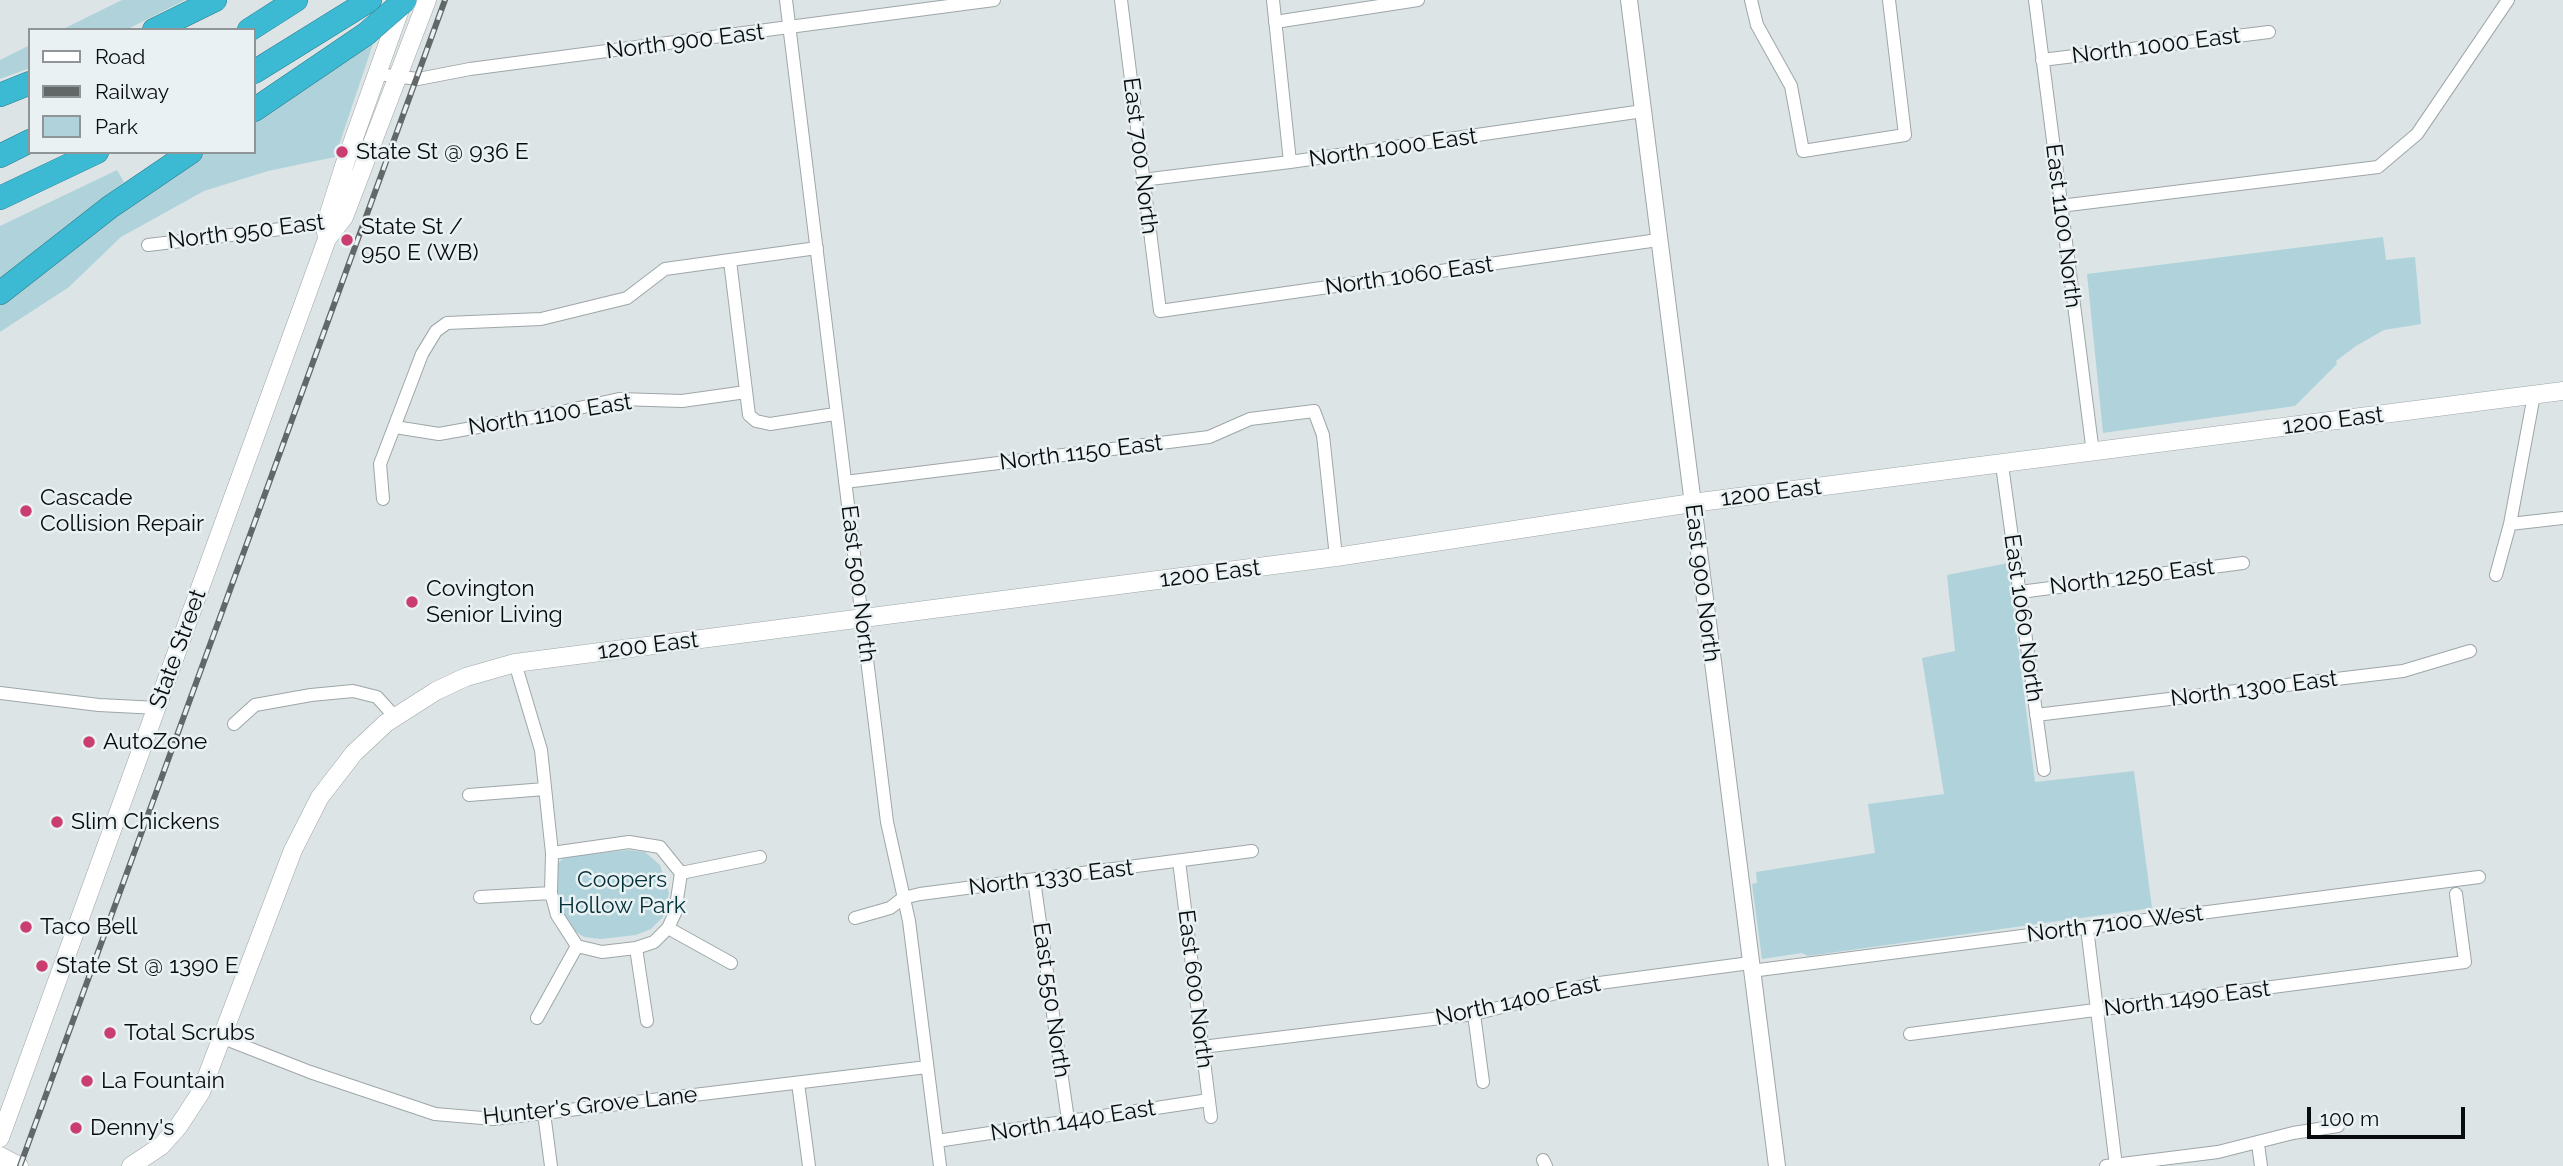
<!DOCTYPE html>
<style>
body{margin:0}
#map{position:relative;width:2563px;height:1166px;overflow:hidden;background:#dce4e6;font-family:Raleway,sans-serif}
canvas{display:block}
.legend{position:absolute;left:28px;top:28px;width:228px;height:126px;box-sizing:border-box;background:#e9f1f3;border:2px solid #8f9597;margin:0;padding:9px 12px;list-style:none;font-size:21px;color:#090c0c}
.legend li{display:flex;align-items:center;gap:14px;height:35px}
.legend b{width:35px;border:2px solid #8f9597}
.scale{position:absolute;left:2307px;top:1107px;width:158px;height:32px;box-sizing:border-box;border:4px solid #090c0c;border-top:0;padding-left:9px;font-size:21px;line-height:24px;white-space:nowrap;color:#090c0c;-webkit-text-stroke:5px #e9f1f3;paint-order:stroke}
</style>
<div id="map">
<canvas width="2563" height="1166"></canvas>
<ul class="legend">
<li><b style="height:9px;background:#fff"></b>Road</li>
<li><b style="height:9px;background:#626768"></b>Railway</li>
<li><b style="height:19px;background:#b0d3db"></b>Park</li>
</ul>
<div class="scale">100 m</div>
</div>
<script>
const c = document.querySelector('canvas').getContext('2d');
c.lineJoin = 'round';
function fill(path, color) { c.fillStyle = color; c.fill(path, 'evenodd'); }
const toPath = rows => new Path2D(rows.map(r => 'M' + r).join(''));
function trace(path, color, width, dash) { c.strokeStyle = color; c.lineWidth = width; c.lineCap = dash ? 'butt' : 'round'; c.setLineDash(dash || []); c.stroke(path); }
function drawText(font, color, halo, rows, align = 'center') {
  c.font = font + ' Raleway,sans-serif'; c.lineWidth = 5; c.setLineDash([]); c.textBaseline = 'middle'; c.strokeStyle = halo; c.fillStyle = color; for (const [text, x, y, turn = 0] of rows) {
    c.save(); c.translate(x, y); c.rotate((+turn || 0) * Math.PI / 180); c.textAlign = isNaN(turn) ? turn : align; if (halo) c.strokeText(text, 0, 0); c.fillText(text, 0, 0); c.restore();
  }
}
const green = toPath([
 [122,0,185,0,126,30,61,30],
 [376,35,335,157,268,171,204,191,121,237,69,287,0,332,0,305,65,252,201,152,254,152,254,115],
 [30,45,30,68,0,79,0,60],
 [117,170,124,182,0,279,0,226],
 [2383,237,2386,260,2415,257,2421,324,2384,330,2356,346,2336,361,2337,364,2295,406,2103,433,2087,274],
 [2008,563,2035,782,2134,771,2152,908,1808,956,1802,953,1762,959,1752,884,1757,883,1756,872,1875,853,1868,804,1944,794,1922,658,1955,651,1947,575],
 [628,850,645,852,660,865,669,893,663,917,651,929,636,935,601,939,584,937,570,928,558,904,558,863,565,857]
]);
const minor = toPath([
 [786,0,887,822,909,921,940,1166],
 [1121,0,1160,311,1658,240],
 [1273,0,1290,162],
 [1751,0,1757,25,1791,86,1803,151,1905,135,1889,0],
 [2035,0,2093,453],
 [1275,22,1418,0],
 [2042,60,2269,32],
 [377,74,418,79,470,69,994,0],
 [1142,180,1290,162,1643,111],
 [2060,206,2378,167,2417,134,2508,0],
 [148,245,331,223],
 [730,261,749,415,756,421,770,424,835,414],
 [395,427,439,434,561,412,619,399,682,401,746,392],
 [2002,465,2044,770],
 [845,482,1209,437,1250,419,1314,411,1323,435,1336,557],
 [383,499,380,464,422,354,436,331,447,323,541,319,627,298,665,269,817,248],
 [2510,524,2563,518],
 [2496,575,2510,524,2534,395],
 [2020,592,2243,563],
 [515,663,541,750,552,853,551,893,557,915,577,946],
 [0,693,99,705,158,708],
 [2036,715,2403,671,2470,651],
 [234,724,255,705,311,695,353,691,377,697,395,717],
 [469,795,545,789],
 [552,853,629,842,660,847,681,873,675,913,668,928,654,942,636,948,602,952,577,946],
 [1179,861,1211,1117],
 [681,873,760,857],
 [1034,880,1068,1120],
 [480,897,551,893],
 [855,918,890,908,903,898,920,894,1252,851],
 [668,928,731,963],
 [2088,936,2116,1166],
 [636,948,647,1021],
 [1751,971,2479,877],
 [1474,1014,1483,1082],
 [537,1018,577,946],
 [1910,1034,2465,962,2456,894],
 [223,1038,310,1072,435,1114,494,1119,927,1067],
 [1202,1047,1474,1014,1592,984,1750,963],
 [798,1083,809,1166],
 [544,1113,551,1166],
 [937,1141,1209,1100],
 [2258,1144,2261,1166],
 [1543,1160,1546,1166],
 [2106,1166,2218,1152,2293,1133,2338,1126]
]);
const tertiary = toPath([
 [1629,0,1777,1166]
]);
const secondary = toPath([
 [327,239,325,226,344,166,402,4],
 [0,1138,327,239,344,217,427,0],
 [0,1156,19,1166],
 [131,1166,161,1146,178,1127,201,1092,293,850,320,797,354,753,386,723,436,691,466,677,515,663,1336,557,1692,503,2563,391]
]);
const motorway = toPath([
 [154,30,215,0],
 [249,30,296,0],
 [254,72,370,0],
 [0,95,30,83],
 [254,110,366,34],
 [0,156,30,141],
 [0,198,97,152],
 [0,293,110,207,191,152]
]);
const rail = toPath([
 [20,1166,445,0]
]);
const motorwayBridge = toPath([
 [366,34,405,0]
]);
const markers = [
 [342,152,7,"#ca3e6f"],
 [347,240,7,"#ca3e6f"],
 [26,511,7,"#ca3e6f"],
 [412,602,7,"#ca3e6f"],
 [89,742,7,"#ca3e6f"],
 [57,822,7,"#ca3e6f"],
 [26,927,7,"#ca3e6f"],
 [42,966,7,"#ca3e6f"],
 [110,1033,7,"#ca3e6f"],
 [87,1081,7,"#ca3e6f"],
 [76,1128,7,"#ca3e6f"]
];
const streetNames = [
 ["North 900 East",685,42,-7],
 ["North 1000 East",2156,46,-7],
 ["North 1000 East",1393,148,-8],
 ["East 700 North",1140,156,83],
 ["East 1100 North",2063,226,83],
 ["North 950 East",246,232,-7],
 ["North 1060 East",1409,276,-8],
 ["North 1100 East",550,415,-9],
 ["1200 East",2333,421,-7],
 ["North 1150 East",1081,453,-7],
 ["1200 East",1771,493,-7],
 ["1200 East",1210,574,-7],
 ["North 1250 East",2132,577,-7],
 ["East 900 North",1702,583,83],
 ["East 500 North",858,584,83],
 ["East 1060 North",2023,618,82],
 ["1200 East",648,646,-7],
 ["State Street",178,649,-70],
 ["North 1300 East",2254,689,-7],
 ["North 1330 East",1051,878,-7],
 ["North 7100 West",2115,924,-7],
 ["East 600 North",1195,989,83],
 ["North 1490 East",2187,999,-7],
 ["East 550 North",1051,1000,82],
 ["North 1400 East",1518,1001,-12],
 ["Hunter's Grove Lane",590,1106,-6],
 ["North 1440 East",1073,1121,-9]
];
const poiNames = [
 ["State St @ 936 E",356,152],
 ["State St /",361,227],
 ["950 E (WB)",361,253],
 ["Cascade",40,498],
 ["Collision Repair",40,524],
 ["Covington",426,589],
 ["Senior Living",426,615],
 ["AutoZone",103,742],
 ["Slim Chickens",71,822],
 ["Taco Bell",40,927],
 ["State St @ 1390 E",56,966],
 ["Total Scrubs",124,1033],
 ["La Fountain",101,1081],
 ["Denny's",90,1128]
];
const parkNames = [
 ["Coopers",622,880],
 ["Hollow Park",622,906]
];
fill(green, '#b0d3db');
trace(minor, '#9ea6a8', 14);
trace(tertiary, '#9ea6a8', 18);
trace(secondary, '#9ea6a8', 19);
trace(motorway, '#2b7d8d', 24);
trace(minor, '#fff', 12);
trace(tertiary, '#fff', 16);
trace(secondary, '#fff', 18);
trace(motorway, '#3dbad3', 23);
trace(rail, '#626768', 6);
trace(rail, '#e9f1f3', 3.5, [10]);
trace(motorwayBridge, '#2b7d8d', 24, []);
trace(motorwayBridge, '#3dbad3', 23);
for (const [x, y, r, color] of markers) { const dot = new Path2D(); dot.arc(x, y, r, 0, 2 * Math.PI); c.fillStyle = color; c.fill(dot); trace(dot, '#e9f1f3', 2.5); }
drawText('23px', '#090c0c', '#e9f1f3', streetNames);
drawText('23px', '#090c0c', '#e9f1f3', poiNames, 'left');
drawText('23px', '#023039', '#e9f1f3', parkNames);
</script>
